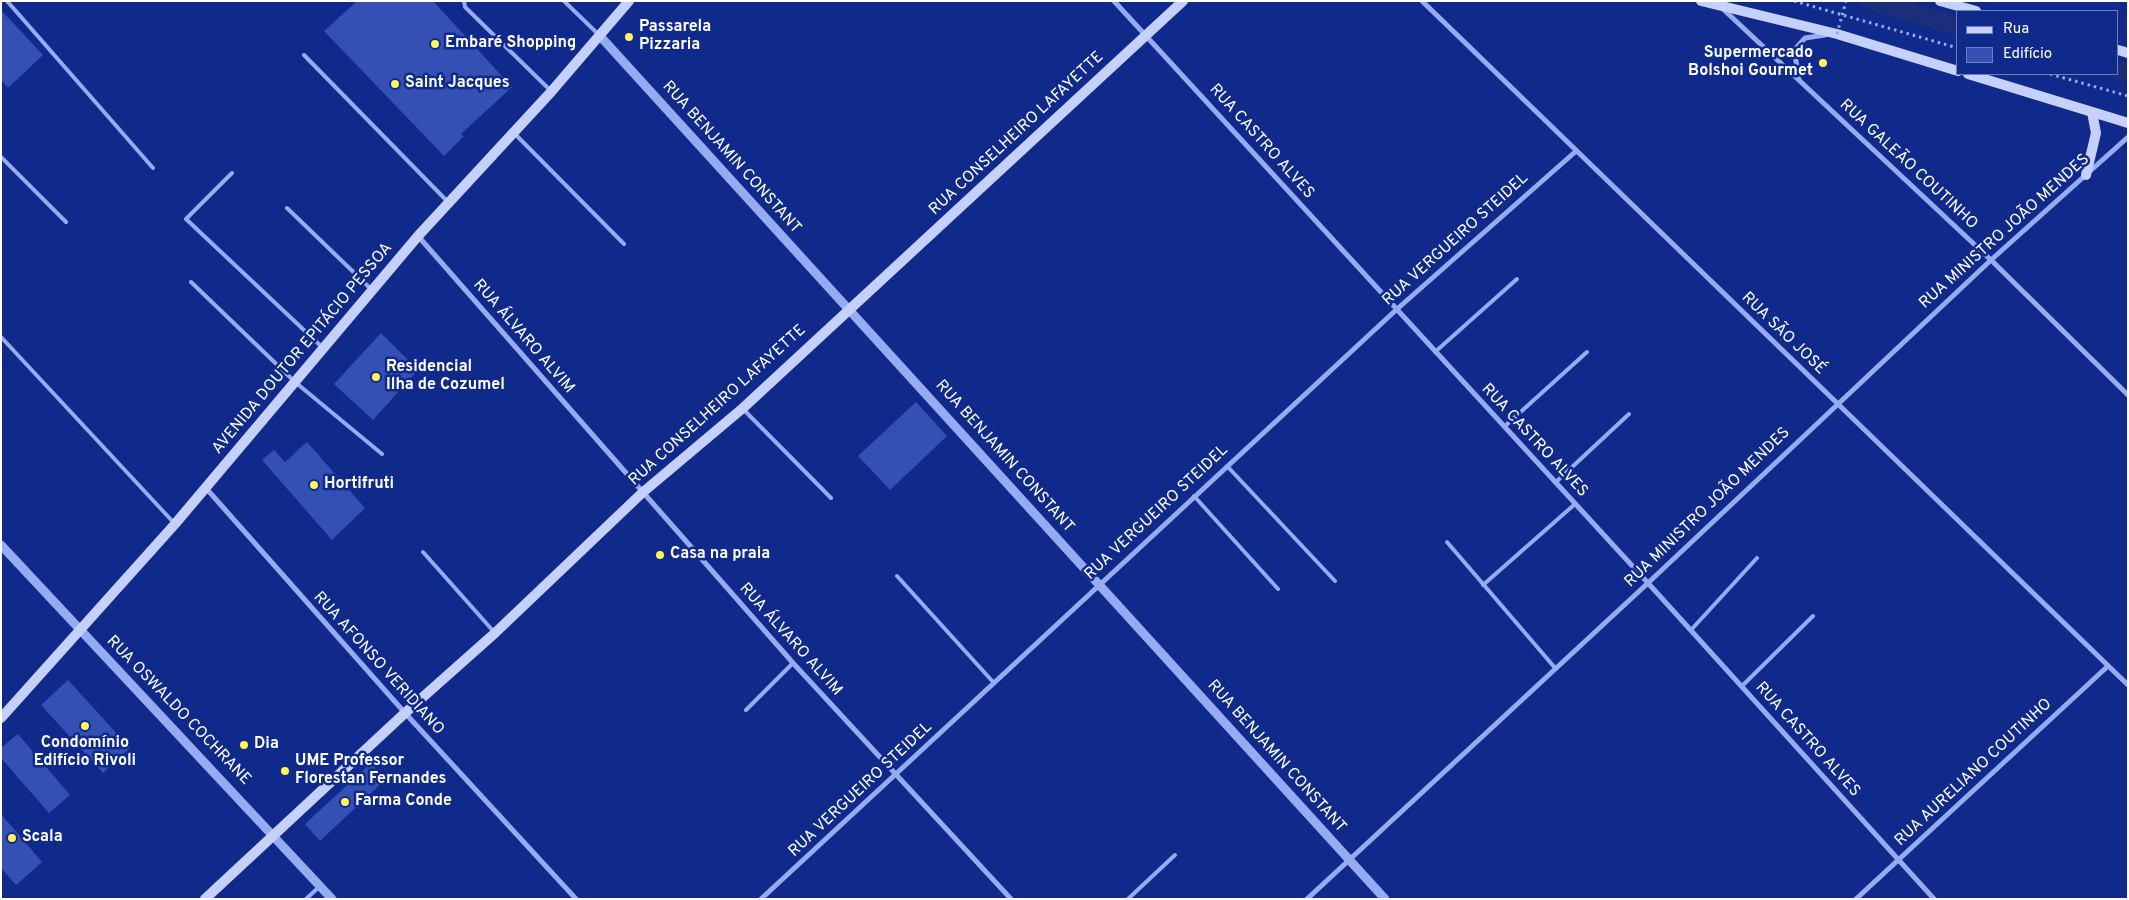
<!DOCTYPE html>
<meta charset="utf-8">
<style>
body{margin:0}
#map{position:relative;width:2129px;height:900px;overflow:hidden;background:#102a8c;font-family:Overpass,sans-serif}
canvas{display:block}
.frame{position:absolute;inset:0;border:2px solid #fff;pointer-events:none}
.legend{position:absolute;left:1956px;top:10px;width:162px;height:65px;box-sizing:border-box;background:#102a8c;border:1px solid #707fba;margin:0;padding:6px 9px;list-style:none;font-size:15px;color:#fff}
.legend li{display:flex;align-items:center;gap:10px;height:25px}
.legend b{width:25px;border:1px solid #707fba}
</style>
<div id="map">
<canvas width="2129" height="900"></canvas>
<div class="frame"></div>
<ul class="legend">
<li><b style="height:6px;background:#c5d1fc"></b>Rua</li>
<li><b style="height:14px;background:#3450b4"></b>Edifício</li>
</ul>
</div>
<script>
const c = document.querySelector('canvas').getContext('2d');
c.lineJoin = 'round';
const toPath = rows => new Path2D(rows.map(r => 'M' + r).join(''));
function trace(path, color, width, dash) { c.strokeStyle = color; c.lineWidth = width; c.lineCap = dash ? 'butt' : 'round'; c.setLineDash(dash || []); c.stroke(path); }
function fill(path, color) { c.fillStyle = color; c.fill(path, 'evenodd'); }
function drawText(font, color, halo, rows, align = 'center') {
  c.font = font + ' Overpass,sans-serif'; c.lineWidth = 5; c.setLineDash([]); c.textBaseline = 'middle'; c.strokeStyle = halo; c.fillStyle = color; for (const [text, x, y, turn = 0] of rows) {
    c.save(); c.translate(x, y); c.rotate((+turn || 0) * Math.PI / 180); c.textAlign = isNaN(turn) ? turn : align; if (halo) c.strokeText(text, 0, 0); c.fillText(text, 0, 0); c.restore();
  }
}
const canal = toPath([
 [1871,1,1958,26],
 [2118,71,2123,72]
]);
const building = toPath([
 [357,1,433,1,512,87,461,134,464,136,444,156,324,31],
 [1,10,43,55,8,88,1,80],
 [381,333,418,370,373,420,334,384],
 [916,402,947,436,890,490,858,456],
 [307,442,365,508,332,540,262,460,274,450,285,462],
 [68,680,130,748,103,773,41,705],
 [18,734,70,795,49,813,1,758,1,748],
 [371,763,386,779,320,841,305,824],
 [1,814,42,862,16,885,1,868]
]);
const path = toPath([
 [1794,1,1958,48],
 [2050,74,2128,96]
]);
const service = toPath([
 [7,1,153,168],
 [464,1,465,7,550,90],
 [564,1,598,34],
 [304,55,448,202],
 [515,134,624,244],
 [1,157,66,222],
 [232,173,186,219,323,348],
 [287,208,372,290],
 [191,282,295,382,382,454],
 [1,337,175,524],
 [1435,352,1517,279],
 [743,409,831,498],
 [1504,427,1587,352],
 [1227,466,1335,581],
 [1556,482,1629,414],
 [1194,496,1278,589],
 [1447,542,1556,669],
 [423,552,495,633],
 [897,576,994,683],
 [1483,585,1575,504],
 [1691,630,1757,558],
 [1742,686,1813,616],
 [746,710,793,663],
 [306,899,319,887],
 [1128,899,1175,855]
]);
const minor = toPath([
 [1114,1,1648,583,1934,899],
 [1422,1,2128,685],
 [1723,9,1991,260,2128,395],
 [1799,80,1795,55,1797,47,1805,38,1825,35],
 [418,236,793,663,1011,899],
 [205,487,405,713,576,899],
 [761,899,1396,310,1575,152],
 [1307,899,1648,583,1991,260,2128,137],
 [1856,899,2108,666]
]);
const tertiary = toPath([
 [600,36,1385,899],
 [1,545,332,899]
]);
const secondary = toPath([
 [1701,1,1837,34,1958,71],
 [1940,1,1976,11],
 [2118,50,2128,53],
 [1968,74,2128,123],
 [2086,175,2096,133,2092,112],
 [1,718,175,524,418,236,551,92,629,1],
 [205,899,405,713,495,633,642,493,743,408,1183,1]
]);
const pathBridge = toPath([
 [1837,34,1846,1]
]);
const markers = [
 [629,37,5,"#fff458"],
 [435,44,5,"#fff458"],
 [1823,63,5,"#fff458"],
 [395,84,5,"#fff458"],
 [376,377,5,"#fff458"],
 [314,485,5,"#fff458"],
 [660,555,5,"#fff458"],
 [85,726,5,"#fff458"],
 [244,745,5,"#fff458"],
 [285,771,5,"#fff458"],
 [345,802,5,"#fff458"],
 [12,838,5,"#fff458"]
];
const poiNames = [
 ["Passarela",639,28],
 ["Pizzaria",639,46],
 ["Embaré Shopping",445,44],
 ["Supermercado",1813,54,"right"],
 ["Bolshoi Gourmet",1813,72,"right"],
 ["Saint Jacques",405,84],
 ["Residencial",386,368],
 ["Ilha de Cozumel",386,386],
 ["Hortifruti",324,485],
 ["Casa na praia",670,555],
 ["Condomínio",85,744,"center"],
 ["Edifício Rivoli",85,762,"center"],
 ["Dia",254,745],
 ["UME Professor",295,762],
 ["Florestan Fernandes",295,780],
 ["Farma Conde",355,802],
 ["Scala",22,838]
];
const streetNames = [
 ["RUA CONSELHEIRO LAFAYETTE",1017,134,-43],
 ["RUA CASTRO ALVES",1261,142,48],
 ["RUA BENJAMIN CONSTANT",731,158,48],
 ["RUA GALEÃO COUTINHO",1908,165,43],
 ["RUA MINISTRO JOÃO MENDES",2005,232,-42],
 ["RUA VERGUEIRO STEIDEL",1456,240,-42],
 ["RUA SÃO JOSÉ",1783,334,44],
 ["RUA ÁLVARO ALVIM",523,337,49],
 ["AVENIDA DOUTOR EPITÁCIO PESSOA",303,349,-50],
 ["RUA CONSELHEIRO LAFAYETTE",718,406,-42],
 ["RUA CASTRO ALVES",1534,441,47],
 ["RUA BENJAMIN CONSTANT",1004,457,48],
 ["RUA MINISTRO JOÃO MENDES",1708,508,-44],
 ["RUA VERGUEIRO STEIDEL",1157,513,-43],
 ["RUA ÁLVARO ALVIM",790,640,48],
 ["RUA AFONSO VERIDIANO",378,664,48],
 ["RUA OSWALDO COCHRANE",178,711,46],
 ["RUA CASTRO ALVES",1807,740,48],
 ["RUA BENJAMIN CONSTANT",1276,757,48],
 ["RUA AURELIANO COUTINHO",1974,773,-43],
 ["RUA VERGUEIRO STEIDEL",861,790,-43]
];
trace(canal, '#1b2e7a', 19);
fill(building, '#3450b4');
trace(path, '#97abf2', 3, [2.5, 4]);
trace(service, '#97abf2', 4);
trace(minor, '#97abf2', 5);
trace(tertiary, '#97abf2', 9);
trace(secondary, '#c5d1fc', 10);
trace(pathBridge, '#97abf2', 3, [2.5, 4]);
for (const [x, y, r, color] of markers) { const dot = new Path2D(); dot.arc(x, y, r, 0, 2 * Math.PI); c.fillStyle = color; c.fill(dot); trace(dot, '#102a8c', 2); }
drawText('bold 16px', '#fff', '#102a8c', poiNames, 'left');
drawText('16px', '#fff', '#102a8c', streetNames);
</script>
